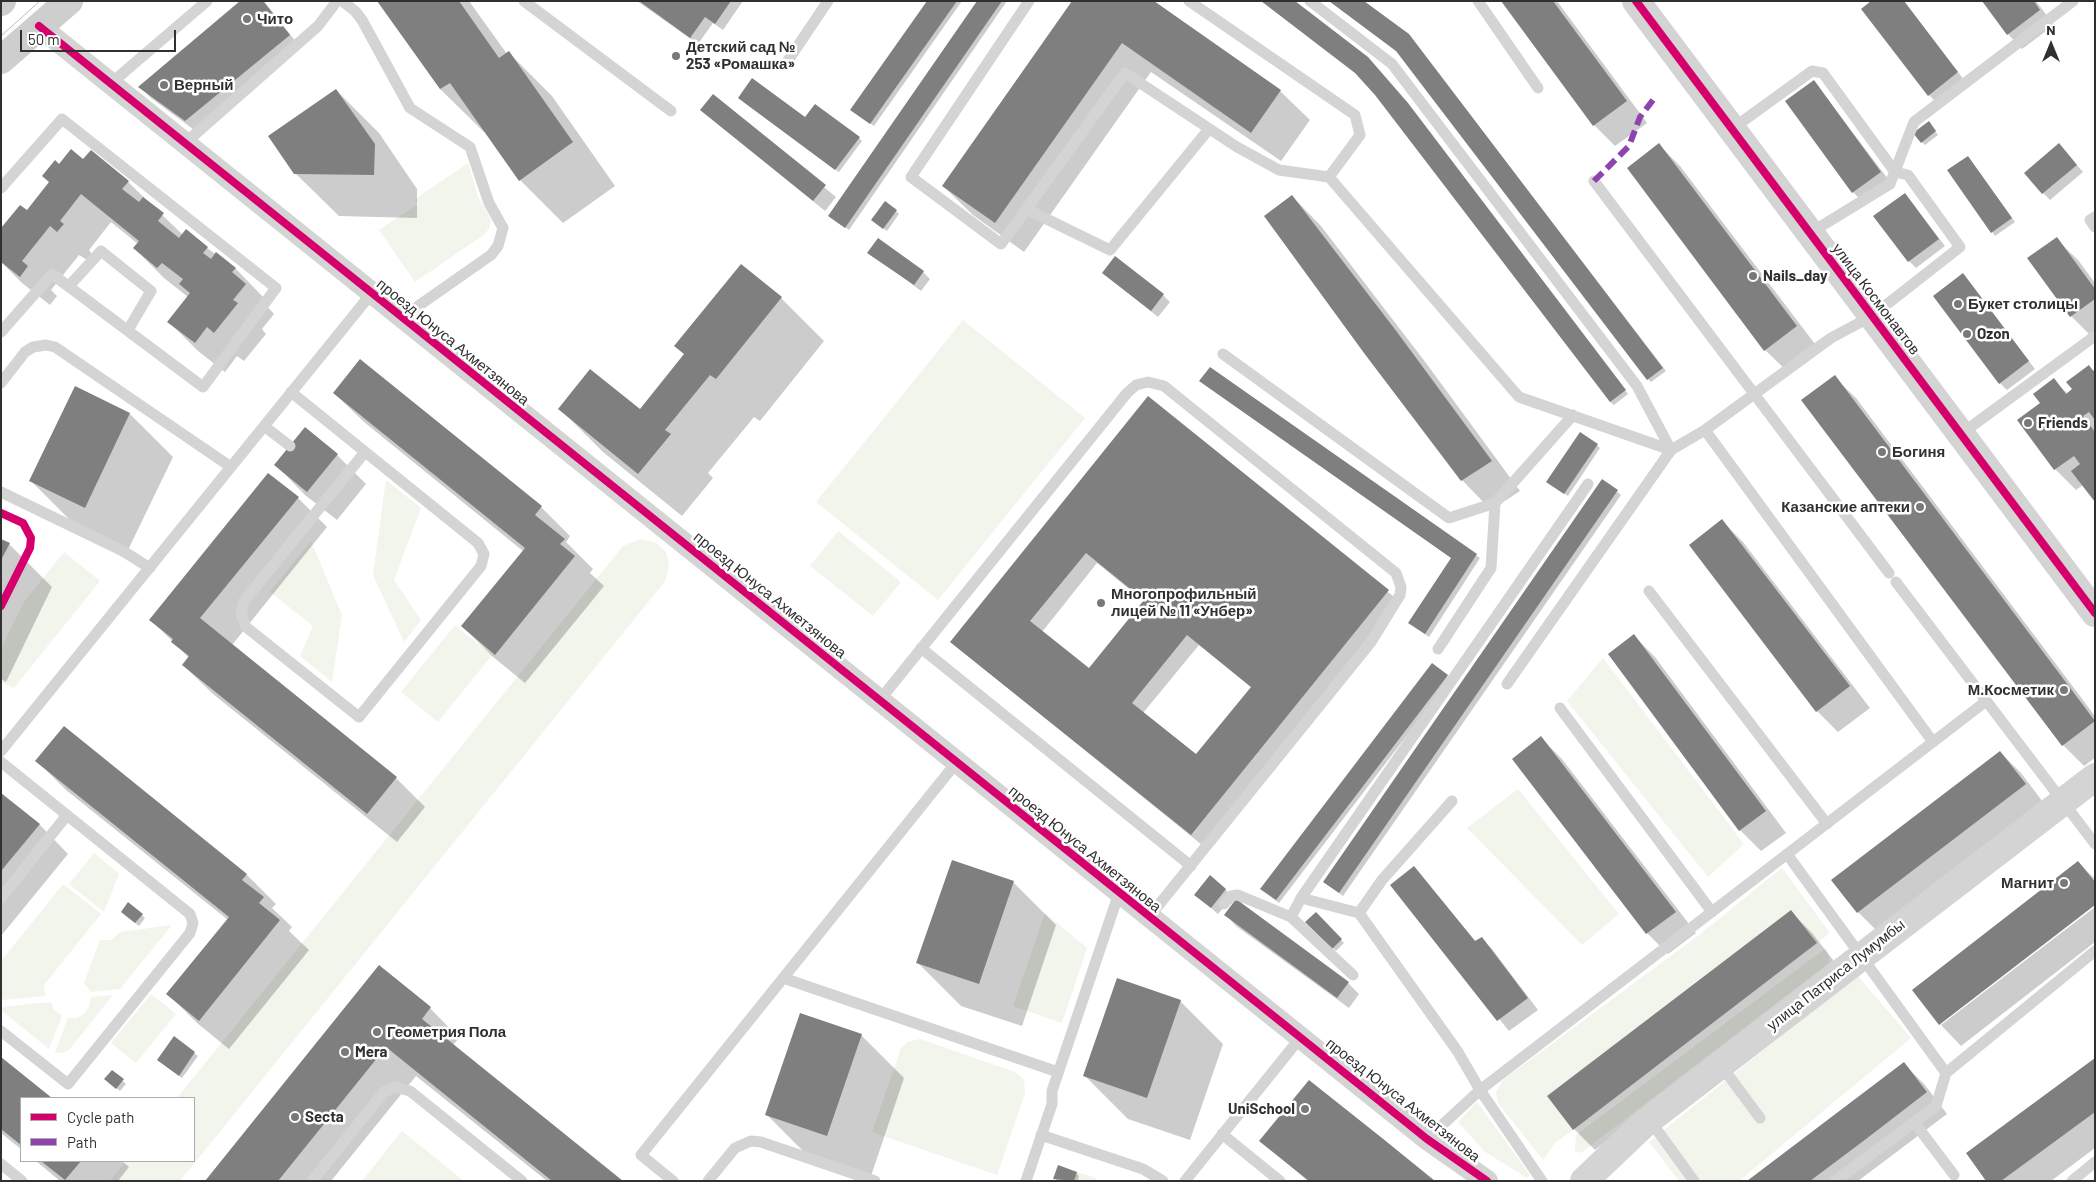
<!DOCTYPE html>
<meta charset="utf-8">
<style>
body{margin:0}
#map{position:relative;width:2096px;height:1182px;overflow:hidden;background:#fff;font-family:Barlow,sans-serif}
canvas{display:block}
.frame{position:absolute;inset:0;border:2px solid #303030;pointer-events:none}
.legend{position:absolute;left:20px;top:1097px;width:175px;height:65px;box-sizing:border-box;background:#fff;border:1px solid #acacac;margin:0;padding:6px 9px;list-style:none;font-size:15px;color:#303030}
.legend li{display:flex;align-items:center;gap:10px;height:25px}
.legend b{width:25px;border:1px solid #acacac}
.north{position:absolute;left:2026px;top:20px;width:50px;height:50px;-webkit-text-stroke:4px #fff;paint-order:stroke;rotate:0deg;font-size:14px;font-weight:700;line-height:20px;text-align:center;color:#303030}
.north::after{content:'';display:block;margin:auto;width:18px;height:22px;background:#303030;clip-path:polygon(50% 0,100% 100%,50% 72%,0 100%)}
.scale{position:absolute;left:20px;top:30px;width:156px;height:22px;box-sizing:border-box;border:2px solid #303030;border-top:0;padding-left:6px;font-size:15px;line-height:18px;white-space:nowrap;color:#303030;-webkit-text-stroke:4px #fff;paint-order:stroke}
</style>
<div id="map">
<canvas width="2096" height="1182"></canvas>
<div class="frame"></div>
<ul class="legend">
<li><b style="height:6px;background:#d6006c"></b>Cycle path</li>
<li><b style="height:6px;background:#8e44ad"></b>Path</li>
</ul>
<div class="north">N</div>
<div class="scale">50 m</div>
</div>
<script>
const c = document.querySelector('canvas').getContext('2d');
c.lineJoin = 'round';
function fill(path, color) { c.fillStyle = color; c.fill(path, 'evenodd'); }
const toPath = rows => new Path2D(rows.map(r => 'M' + r).join(''));
function trace(path, color, width, dash) { c.strokeStyle = color; c.lineWidth = width; c.lineCap = dash ? 'butt' : 'round'; c.setLineDash(dash || []); c.stroke(path); }
function drawText(font, color, halo, rows, align = 'center') {
  c.font = font + ' Barlow,sans-serif'; c.lineWidth = 5; c.setLineDash([]); c.textBaseline = 'middle'; c.strokeStyle = halo; c.fillStyle = color; for (const [text, x, y, turn = 0] of rows) {
    c.save(); c.translate(x, y); c.rotate((+turn || 0) * Math.PI / 180); c.textAlign = isNaN(turn) ? turn : align; if (halo) c.strokeText(text, 0, 0); c.fillText(text, 0, 0); c.restore();
  }
}
const green = toPath([
 [468,163,478,197,491,220,489,228,485,234,415,282,379,230,418,204,415,199],
 [963,320,1085,418,938,600,816,502],
 [386,480,421,508,394,580,421,620,404,642,373,575],
 [838,531,901,582,873,616,810,566],
 [640,539,655,542,666,552,669,563,666,580,180,1181,110,1181,126,1161,194,1161,194,1098,177,1098,623,546],
 [311,541,342,615,332,682,300,656,313,626,270,592],
 [64,552,100,581,14,688,1,682,1,649,24,602],
 [455,625,492,655,438,722,401,692],
 [1603,658,1744,844,1708,877,1567,701],
 [1518,789,1619,914,1582,945,1467,828],
 [94,853,119,874,104,912,69,884],
 [1782,868,1830,933,1817,943,1791,910,1547,1096,1573,1130,1556,1142,1543,1160,1498,1103,1496,1092,1503,1080,1699,935],
 [63,884,101,914,44,985,45,996,1,1000,1,961],
 [1045,913,1087,948,1062,1023,1013,1006],
 [172,925,120,989,91,992,84,983,100,940,111,940,121,932],
 [1826,948,1830,962,1581,1153,1575,1151,1576,1135],
 [1857,975,1911,1038,1739,1181,1679,1181,1649,1142],
 [151,994,176,1014,136,1063,111,1043],
 [113,995,69,1050,62,1053,55,1052,68,1018,77,1018,85,1013,89,1007,91,997],
 [51,1002,54,1010,62,1016,49,1049,1,1010,1,1007],
 [920,1039,1015,1072,1024,1080,1025,1093,997,1175,872,1132,901,1048,907,1042],
 [1477,1102,1530,1175,1527,1178,1485,1152,1458,1122],
 [402,1131,464,1181,362,1181],
 [1077,1172,1096,1178,1095,1181,1074,1181]
]);
const shadow = toPath([
 [242,1,264,1,300,47,197,132,151,98,140,87],
 [379,1,469,1,507,54,509,53,552,96,615,186,563,223,520,180,485,131,484,132,440,89],
 [637,1,743,1,723,30,713,23,698,44],
 [929,1,962,1,874,126,855,113],
 [978,1,1007,1,849,230,833,219],
 [1074,1,1280,91,1310,120,1281,161,1151,72,1024,252,973,215,943,186],
 [1329,1,1362,1,1412,39,1666,371,1651,382,1648,379,1399,53],
 [1502,1,1557,1,1647,123,1615,146,1594,125],
 [1904,1,1964,80,1936,102,1929,95],
 [1983,1,2036,1,2054,25,2022,49,2008,34],
 [1814,82,1888,179,1860,199,1853,192],
 [336,90,379,133,417,189,417,218,339,216,295,173],
 [713,96,836,197,825,211,702,110],
 [742,101,805,119,859,138,862,141,839,172],
 [1411,108,1628,394,1614,405,1610,402],
 [1932,126,1938,135,1925,145,1922,142],
 [1659,145,1680,166,1818,348,1787,371,1765,350,1628,168],
 [2066,152,2083,172,2050,200,2043,193],
 [1968,157,2015,222,1995,236,1949,170],
 [84,161,128,182,183,235,207,248,235,268,264,298,262,301,274,314,262,329,266,334,244,361,237,356,225,372,198,351,169,322,188,297,164,278,134,248,138,244,111,222,89,250,92,254,87,260,79,255,51,290,57,296,50,305,22,283,1,262,1,244,50,183,59,165],
 [1905,194,1945,246,1916,268,1909,261],
 [1292,196,1321,226,1426,363,1520,491,1491,510,1462,480],
 [896,211,899,214,887,231,876,223],
 [2056,239,2078,260,2095,283,2095,335,2092,337,2071,316],
 [869,252,923,272,930,279,921,291],
 [741,265,781,298,824,341,760,421,754,417,708,473,713,478,682,516,603,452,560,409,640,411,685,355],
 [1103,273,1163,295,1170,302,1158,317],
 [1963,275,2035,369,2007,390,2000,383],
 [2089,367,2095,371,2095,500,2083,485,2076,490,2055,469,2042,403,2054,380,2068,394,2074,389],
 [1210,368,1480,558,1429,637,1413,626,1452,558],
 [1834,377,1856,398,2095,716,2095,758,2084,766,2063,745],
 [76,388,130,414,173,457,128,550,74,524,31,481],
 [334,393,541,507,570,536,566,542,593,569,590,573,604,586,525,683,492,656,462,626,523,551,364,422],
 [1148,398,1399,601,1202,845,951,642],
 [1097,563,1145,602,1089,670,1042,632],
 [1199,645,1252,688,1197,756,1143,713],
 [1597,445,1600,448,1568,496,1551,485],
 [337,455,366,484,337,520,305,495,276,465],
 [1603,481,1621,495,1343,896,1325,882],
 [298,498,327,527,232,645,396,778,425,807,397,842,213,694,183,665,189,658,151,620],
 [1722,521,1743,542,1870,708,1838,732,1817,711],
 [1,540,9,544,52,587,6,682,1,679],
 [1634,636,1655,657,1786,833,1761,851,1740,830],
 [1447,676,1450,679,1279,903,1265,892],
 [1541,738,1562,759,1696,933,1668,954,1647,933,1513,759],
 [2000,752,2021,773,2046,806,1879,933,1858,912],
 [37,761,247,875,276,904,272,908,292,927,289,931,309,950,229,1049,197,1023,168,994,228,920,66,790],
 [1,794,39,824,68,854,1,936],
 [2078,862,2095,879,2095,903,1941,1022,1941,1025,1913,990],
 [1414,867,1476,942,1481,938,1492,949,1538,1010,1509,1031,1391,886],
 [1013,882,1056,925,1022,1026,961,1006,918,963],
 [1225,889,1232,897,1218,914,1196,895],
 [1236,901,1348,983,1359,994,1349,1008,1236,926,1226,915],
 [2095,907,2095,942,1961,1046,1941,1025],
 [1791,912,1812,933,1837,965,1595,1150,1574,1129],
 [1316,914,1344,943,1336,951,1307,922],
 [125,915,142,915,145,918,139,926],
 [1180,1001,1223,1044,1190,1140,1128,1119,1085,1076],
 [430,1008,459,1038,453,1045,621,1181,547,1181,416,1076,331,1181,206,1181],
 [861,1035,904,1078,870,1179,810,1158,767,1115],
 [174,1038,198,1056,182,1078,162,1063],
 [1,1059,50,1098,21,1098,21,1149,1,1133],
 [2095,1060,2095,1148,2051,1181,1988,1181],
 [1904,1064,1925,1085,1947,1114,1858,1181,1749,1181],
 [112,1071,126,1084,120,1091,109,1082],
 [1261,1141,1433,1181,1308,1181],
 [36,1161,122,1161,129,1167,118,1181,60,1181],
 [1076,1173,1079,1176,1078,1181,1057,1181,1055,1178]
]);
const building = toPath([
 [240,1,263,1,290,35,185,121,138,87],
 [377,1,459,1,499,58,509,51,573,142,519,181,450,83,440,89],
 [639,1,731,1,715,24,705,17,690,38],
 [927,1,957,1,870,124,850,110],
 [977,1,1002,1,845,228,828,216],
 [1072,1,1154,1,1281,90,1251,133,1122,43,995,223,942,186],
 [1261,1,1295,1,1368,57,1408,103,1626,390,1610,402,1375,95,1355,73],
 [1329,1,1364,1,1409,34,1663,368,1647,380,1396,51],
 [1501,1,1553,1,1627,101,1593,126],
 [1871,1,1904,1,1958,72,1928,96,1861,9],
 [1982,1,2034,1,2040,10,2007,35],
 [752,78,805,117,815,104,860,137,835,170,738,98],
 [1814,80,1881,172,1852,193,1785,101],
 [336,89,375,144,374,175,294,174,268,136],
 [713,94,826,185,813,201,700,110],
 [1929,121,1936,131,1921,143,1913,133],
 [1659,143,1797,326,1764,351,1627,168],
 [2059,143,2077,165,2042,194,2024,173],
 [71,149,83,159,91,150,129,181,122,189,139,202,143,197,164,213,158,221,179,238,186,229,208,247,203,253,211,259,216,252,236,268,232,272,246,284,233,300,238,303,214,333,207,327,195,343,167,322,190,293,179,284,183,279,162,263,157,268,133,248,139,241,81,194,60,221,64,224,57,232,50,226,22,261,28,266,20,277,1,262,1,228,20,205,27,210,49,182,42,176,55,160,59,164],
 [1968,156,2012,218,1991,233,1947,170],
 [1905,193,1939,239,1908,262,1873,216],
 [1292,195,1397,332,1492,461,1461,481,1364,353,1264,216],
 [885,201,897,210,883,229,871,220],
 [2057,237,2095,289,2095,299,2070,317,2027,258],
 [878,238,924,271,914,285,867,253],
 [1115,256,1164,294,1151,311,1102,273],
 [741,264,782,297,716,379,710,375,665,430,671,434,638,474,558,409,590,369,640,409,684,354,674,346],
 [1963,273,2029,361,1999,384,1933,296],
 [360,359,542,506,535,515,565,539,560,544,575,556,495,655,461,626,525,548,333,393],
 [2089,365,2093,371,2095,370,2095,420,2089,412,2083,416,2095,432,2095,502,2071,471,2080,464,2074,456,2054,470,2017,420,2040,403,2033,394,2054,378,2066,394,2072,389,2066,382],
 [1210,367,1477,554,1425,634,1408,623,1451,558,1199,381],
 [1835,375,2095,721,2062,746,1801,400],
 [75,386,130,413,85,508,29,481],
 [1148,396,1389,590,1191,835,950,642],
 [1086,553,1144,600,1089,668,1030,621],
 [1187,635,1251,687,1196,754,1132,703],
 [305,427,338,454,307,492,274,465],
 [1580,432,1598,444,1564,494,1546,482],
 [268,473,299,497,200,618,397,777,367,814,182,665,189,656,171,642,173,639,149,620],
 [1602,479,1618,490,1339,893,1323,882],
 [1722,519,1850,686,1816,712,1689,545],
 [1,539,10,543,1,560],
 [1634,634,1766,811,1739,831,1608,654],
 [1432,663,1448,675,1276,900,1260,889],
 [64,726,247,874,242,880,264,897,259,903,280,920,199,1021,166,994,229,917,35,761],
 [1541,736,1676,912,1646,934,1512,759],
 [2000,751,2026,784,1857,913,1831,880],
 [1,793,40,824,1,871],
 [952,860,1014,881,979,984,916,963],
 [2078,861,2095,882,2095,905,1939,1025,1912,990],
 [1414,866,1475,941,1482,937,1528,998,1497,1021,1390,885],
 [1210,875,1226,889,1211,908,1194,895],
 [1236,899,1349,982,1337,998,1224,915],
 [128,902,143,914,135,923,121,912],
 [1791,910,1817,943,1573,1130,1547,1096],
 [1316,912,1342,939,1332,949,1305,922],
 [379,965,431,1007,422,1019,623,1181,552,1181,386,1047,278,1181,205,1181],
 [1117,978,1181,1000,1147,1098,1083,1076],
 [800,1013,862,1034,827,1136,765,1115],
 [174,1036,195,1052,179,1076,157,1060],
 [1,1057,52,1098,21,1098,21,1145,1,1129],
 [2095,1058,2095,1112,2001,1181,1986,1181,1966,1153],
 [1904,1062,1927,1092,1866,1139,1810,1181,1747,1181],
 [112,1070,124,1079,116,1089,104,1079],
 [1309,1080,1382,1138,1435,1181,1309,1181,1259,1141],
 [41,1161,81,1161,65,1180],
 [1058,1165,1077,1172,1074,1181,1053,1179]
]);
const service = toPath([
 [342,1,355,11,362,20,410,108,470,147,489,203,503,228,498,246,491,255,401,318],
 [524,1,671,111],
 [1029,1,911,177,1001,244,1125,73,1237,147,1279,170,1329,177],
 [1189,1,1355,115,1360,135,1329,177,1519,397,1671,450,1705,430,1831,338,1872,316,1960,247,1908,175,1895,172,1823,73,1812,71,1732,129],
 [1310,1,1392,64,1637,386,1671,450,1507,684],
 [1478,1,1538,88],
 [785,65,828,1],
 [109,85,207,1],
 [184,144,318,26,337,1],
 [1594,181,1889,573],
 [1,188,62,119,276,288,203,387,52,274,1,332],
 [1026,209,1110,250,1209,129],
 [2095,217,2090,220,2095,227],
 [1810,233,1890,184,1914,122,2073,1],
 [69,286,101,251,151,291,128,330],
 [1223,354,1449,518,1495,503,1573,415],
 [1,383,25,352,33,347,46,345,55,347,231,467],
 [291,392,317,413,478,543,484,554,481,566,359,717,246,627,241,614,244,601,365,452],
 [264,426,290,446],
 [1705,430,1933,742],
 [1961,434,2095,336],
 [1,492,123,551,150,568],
 [1896,582,2095,844],
 [1649,591,1827,824],
 [921,648,1191,866],
 [1438,649,1491,568,1495,503],
 [879,701,1127,393,1136,385,1148,382,1164,386,1396,573,1401,587,1400,595,1371,642,1149,917],
 [1560,708,1712,912],
 [1,751,371,294],
 [1,762,190,914,193,923,190,933,68,1084,1,1031],
 [1787,854,1946,1073],
 [1,898,67,815],
 [1301,898,1359,913,1458,1052,1480,1090,1542,1181],
 [1224,904,1231,896,1238,895,1291,917],
 [1359,913,1382,880,1452,801],
 [1353,975,1291,917,1301,898,1588,484],
 [783,978,1058,1072],
 [1720,1064,1760,1118],
 [1649,1119,1694,1181],
 [1914,1122,1954,1175],
 [1222,1134,1280,1181],
 [1041,1135,1143,1169,1163,1181],
 [1427,1139,1480,1090,1985,702],
 [1,1164,22,1181],
 [312,1181,384,1092,396,1087,410,1091,522,1181],
 [673,1181,641,1155,956,763],
 [708,1181,735,1148,751,1141,761,1142,875,1181],
 [1026,1181,1052,1104,1052,1091,1119,893],
 [1185,1181,1300,1038],
 [1835,1181,1936,1106,1946,1073,2095,951],
 [2072,1181,2095,1162]
]);
const minor = toPath([
 [39,26,1427,1139,1487,1181]
]);
const tertiary = toPath([
 [1636,1,2095,613],
 [1584,1181,1645,1123,2095,777]
]);
const secondary = toPath([
 [1,2,2,1],
 [1,60,69,1]
]);
const tram = toPath([
 [1,36,40,1]
]);
const quiet = toPath([
 [1594,181,1629,146,1640,117,1653,100]
]);
const cycleway = toPath([
 [1636,1,2095,613],
 [39,26,1427,1139,1487,1181],
 [1,513,23,523,31,538,30,548,1,606]
]);
const markers = [
 [247,19,5,"#787878"],
 [676,56,5,"#787878"],
 [164,85,5,"#787878"],
 [1753,276,5,"#787878"],
 [1958,304,5,"#787878"],
 [1967,334,5,"#787878"],
 [2028,423,5,"#787878"],
 [1882,452,5,"#787878"],
 [1920,507,5,"#787878"],
 [1101,603,5,"#787878"],
 [2064,690,5,"#787878"],
 [2064,883,5,"#787878"],
 [377,1032,5,"#787878"],
 [345,1052,5,"#787878"],
 [1305,1109,5,"#787878"],
 [295,1117,5,"#787878"]
];
const poiNames = [
 ["Чито",257,19],
 ["Детский сад №",686,47],
 ["253 «Ромашка»",686,64],
 ["Верный",174,85],
 ["Nails_day",1763,276],
 ["Букет столицы",1968,304],
 ["Ozon",1977,334],
 ["Friends",2038,423],
 ["Богиня",1892,452],
 ["Казанские аптеки",1910,507,"right"],
 ["Многопрофильный",1111,594],
 ["лицей № 11 «Унбер»",1111,611],
 ["М.Косметик",2054,690,"right"],
 ["Магнит",2054,883,"right"],
 ["Геометрия Пола",387,1032],
 ["Mera",355,1052],
 ["UniSchool",1295,1109,"right"],
 ["Secta",305,1117]
];
const streetNames = [
 ["улица Космонавтов",1876,299,53],
 ["проезд Юнуса Ахметзянова",453,342,39],
 ["проезд Юнуса Ахметзянова",770,595,39],
 ["проезд Юнуса Ахметзянова",1085,849,39],
 ["улица Патриса Лумумбы",1836,975,-38],
 ["проезд Юнуса Ахметзянова",1403,1100,38]
];
fill(green, '#f1f5ec');
fill(shadow, '#0003');
fill(building, '#7f7f7f');
trace(service, '#d4d4d4', 11);
trace(minor, '#d4d4d4', 22);
trace(tertiary, '#d4d4d4', 28);
trace(secondary, '#cecece', 28);
trace(tram, '#bcbcbc', 1);
trace(quiet, '#8e44ad', 6, [12, 6]);
trace(cycleway, '#d6006c', 8);
for (const [x, y, r, color] of markers) { const dot = new Path2D(); dot.arc(x, y, r, 0, 2 * Math.PI); c.fillStyle = color; c.fill(dot); trace(dot, '#fff', 2); }
drawText('bold 15px', '#303030', '#fff', poiNames, 'left');
drawText('15px', '#303030', '#fff', streetNames);
</script>
